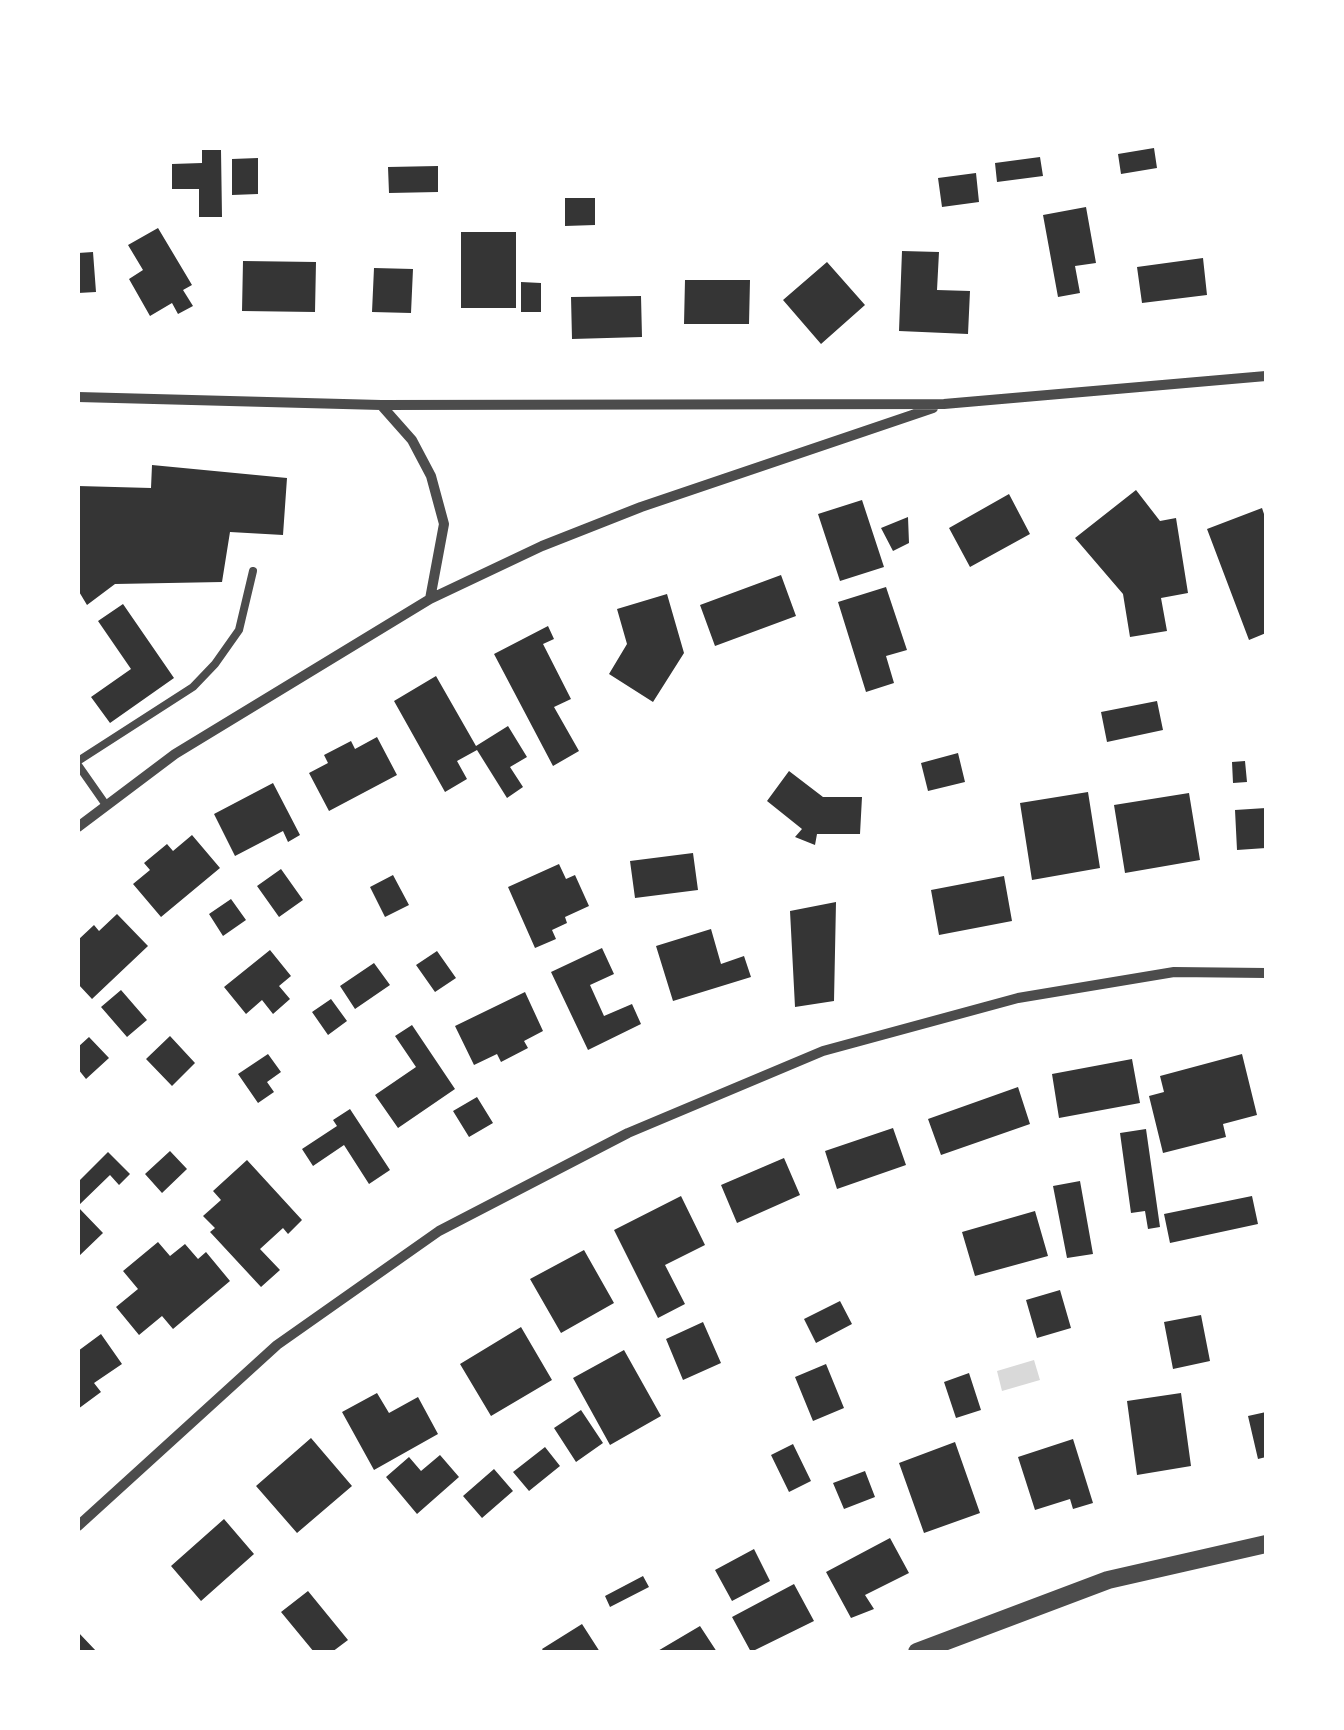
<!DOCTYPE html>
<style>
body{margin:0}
#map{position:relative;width:1344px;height:1730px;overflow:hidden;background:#fff;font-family:Ubuntu,sans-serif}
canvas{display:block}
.frame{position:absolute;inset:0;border:80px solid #fff;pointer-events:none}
</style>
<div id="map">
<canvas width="1344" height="1730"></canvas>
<div class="frame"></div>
</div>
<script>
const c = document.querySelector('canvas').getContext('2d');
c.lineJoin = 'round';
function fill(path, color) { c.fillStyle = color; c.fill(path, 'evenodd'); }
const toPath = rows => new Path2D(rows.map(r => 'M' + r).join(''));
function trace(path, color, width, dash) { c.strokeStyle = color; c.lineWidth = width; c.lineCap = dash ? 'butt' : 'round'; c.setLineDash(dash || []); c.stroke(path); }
const water = toPath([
 [1034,1360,1040,1380,1002,1391,997,1371]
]);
const building = toPath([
 [1154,148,1157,168,1121,174,1118,154],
 [202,150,221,150,222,217,199,217,199,189,172,189,172,164,202,163],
 [1040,157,1043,176,997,182,995,163],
 [258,158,258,194,232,195,232,159],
 [438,166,438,192,389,193,388,167],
 [976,173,979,202,942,207,938,178],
 [565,198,595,198,595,225,565,226],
 [1086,207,1096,263,1075,266,1080,293,1058,297,1043,215],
 [158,228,192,285,183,290,193,306,178,314,172,303,150,316,129,279,143,270,128,245],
 [461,232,516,232,516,308,461,308],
 [902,251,939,252,937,290,970,291,968,334,899,331],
 [93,252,96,292,78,293,78,253],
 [1203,258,1207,295,1142,303,1137,267],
 [243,261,316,262,315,312,242,311],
 [827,262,865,305,821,344,783,300],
 [374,268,413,269,411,313,372,312],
 [685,280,750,280,749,324,684,324],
 [521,282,541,283,541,312,521,312],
 [641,296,642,337,572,339,571,297],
 [152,465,287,478,283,535,230,532,222,582,115,584,87,605,78,590,78,486,151,488],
 [1136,490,1160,521,1176,518,1188,593,1161,598,1167,631,1130,637,1123,594,1075,538],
 [1009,494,1030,534,970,567,949,528],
 [862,500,884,567,840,581,818,514],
 [1262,508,1266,520,1266,633,1249,640,1207,529],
 [908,517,909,543,893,551,881,528],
 [781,575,796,616,715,646,700,605],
 [886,587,907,650,886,656,894,683,866,692,838,602],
 [667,594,684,653,653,702,609,674,627,644,617,609],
 [123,604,174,678,110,723,91,697,131,669,98,621],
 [548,626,554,639,543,644,571,699,554,707,579,751,553,766,494,654],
 [436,676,476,746,508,726,527,757,510,767,523,787,507,798,477,750,457,761,467,779,445,792,394,701],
 [1157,701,1163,730,1107,742,1101,712],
 [377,737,397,775,329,811,309,773,328,763,324,755,351,741,355,749],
 [958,753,965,782,928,791,921,763],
 [1245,761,1247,782,1233,783,1232,762],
 [789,771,823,797,862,797,860,834,817,834,815,845,795,837,802,829,767,801],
 [273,783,300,835,288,842,283,831,235,856,214,814],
 [1088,792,1100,868,1032,880,1020,803],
 [1189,793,1200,860,1125,873,1114,805],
 [1266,808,1266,848,1237,850,1235,810],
 [192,835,220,868,161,917,133,884,150,870,144,863,167,844,173,851],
 [693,853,698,890,635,898,630,861],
 [559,864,566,879,575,875,589,906,565,917,567,923,552,930,556,939,535,948,508,887],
 [281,869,303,900,279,917,257,886],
 [393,875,409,905,385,917,370,887],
 [1004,876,1012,921,939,935,931,890],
 [231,899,246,920,223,936,209,914],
 [836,902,834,1001,795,1007,790,911],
 [117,914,148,946,92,999,78,984,78,940,94,925,99,931],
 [711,929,721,964,744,956,751,977,673,1001,656,946],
 [602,948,614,974,590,985,604,1016,632,1004,641,1024,588,1050,551,972],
 [270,950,291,976,279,986,290,999,273,1014,262,1000,246,1014,224,987],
 [437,951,456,978,435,992,416,965],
 [374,963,390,985,355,1009,340,986],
 [121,990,147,1020,127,1037,101,1007],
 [525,992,543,1031,524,1041,528,1048,501,1062,497,1054,474,1065,455,1026],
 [331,999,347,1021,328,1035,312,1012],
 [412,1025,455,1089,398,1128,375,1095,416,1067,395,1036],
 [170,1036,195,1063,172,1086,146,1059],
 [89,1037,109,1058,86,1079,78,1069,78,1047],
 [268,1054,281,1072,267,1082,274,1092,258,1103,238,1074],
 [1242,1054,1257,1115,1223,1124,1226,1137,1163,1153,1149,1096,1164,1092,1160,1076],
 [1132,1059,1140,1103,1059,1118,1052,1074],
 [1018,1087,1030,1124,941,1155,928,1119],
 [477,1097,493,1123,469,1137,453,1111],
 [350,1109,390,1170,369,1184,344,1145,313,1166,302,1149,337,1126,333,1120],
 [893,1128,906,1165,837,1189,825,1151],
 [1146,1129,1160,1227,1148,1229,1145,1211,1131,1213,1120,1133],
 [170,1151,187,1169,162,1193,145,1174],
 [108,1152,130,1174,119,1185,110,1175,78,1206,78,1182],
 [784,1158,800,1195,737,1223,721,1185],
 [247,1160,302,1220,288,1234,283,1228,260,1249,280,1270,261,1287,210,1232,215,1228,203,1216,221,1200,213,1191],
 [1080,1181,1093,1254,1067,1258,1053,1186],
 [681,1196,705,1245,665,1265,685,1304,658,1318,614,1230],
 [1252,1196,1258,1224,1170,1243,1164,1214],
 [78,1207,103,1233,78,1257],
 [1035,1211,1048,1256,975,1276,962,1232],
 [158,1242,170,1256,185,1244,198,1259,206,1252,230,1281,173,1329,162,1316,139,1335,116,1307,138,1289,123,1271],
 [584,1250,614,1303,561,1333,530,1279],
 [1060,1290,1071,1328,1037,1338,1026,1300],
 [840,1301,852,1324,816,1343,804,1319],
 [1201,1315,1210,1361,1173,1369,1164,1322],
 [703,1322,721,1363,683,1380,666,1339],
 [521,1327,552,1380,491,1416,460,1364],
 [101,1334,122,1364,94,1383,101,1392,78,1409,78,1351],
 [624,1350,661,1416,610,1445,573,1378],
 [826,1364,844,1408,813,1421,795,1377],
 [969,1373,981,1410,956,1418,944,1382],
 [377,1393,389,1413,418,1397,438,1434,374,1470,342,1412],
 [1181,1393,1191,1466,1137,1475,1127,1401],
 [581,1410,603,1443,576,1462,554,1428],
 [1266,1412,1266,1457,1258,1459,1248,1416],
 [311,1438,352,1486,297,1533,256,1486],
 [1073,1439,1093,1503,1073,1509,1070,1499,1035,1510,1018,1457],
 [955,1442,980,1513,924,1533,899,1463],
 [793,1444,811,1481,789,1492,771,1455],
 [545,1447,560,1466,529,1491,513,1472],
 [440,1455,459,1477,417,1514,386,1477,409,1457,421,1471],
 [494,1469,513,1491,482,1518,463,1496],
 [865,1471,875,1497,844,1509,833,1483],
 [224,1519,254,1554,201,1601,171,1566],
 [890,1538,909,1573,865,1595,874,1609,851,1618,826,1572],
 [754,1549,770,1581,732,1601,715,1570],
 [643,1576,649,1587,610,1607,605,1596],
 [794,1584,814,1621,751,1652,732,1617],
 [308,1591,348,1640,332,1652,314,1652,281,1612],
 [582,1624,600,1652,544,1652,542,1649],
 [700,1626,717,1652,656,1652],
 [78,1632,97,1652,78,1652]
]);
const service = toPath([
 [78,761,193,687,215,664,239,630,253,571],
 [78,765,106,805]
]);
const minor = toPath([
 [78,397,381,405,944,404,1266,376],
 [381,405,412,440,431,476,444,524,430,599],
 [78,827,175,754,430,599,542,546,641,507,933,408],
 [78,1526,277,1345,439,1231,628,1133,823,1051,1018,998,1174,972,1266,973]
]);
const tertiary = toPath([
 [917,1652,1108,1580,1266,1544]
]);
fill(water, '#d9d9d9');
fill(building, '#353535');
trace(service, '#4c4c4c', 8);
trace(minor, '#4c4c4c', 10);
trace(tertiary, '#4c4c4c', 18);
</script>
